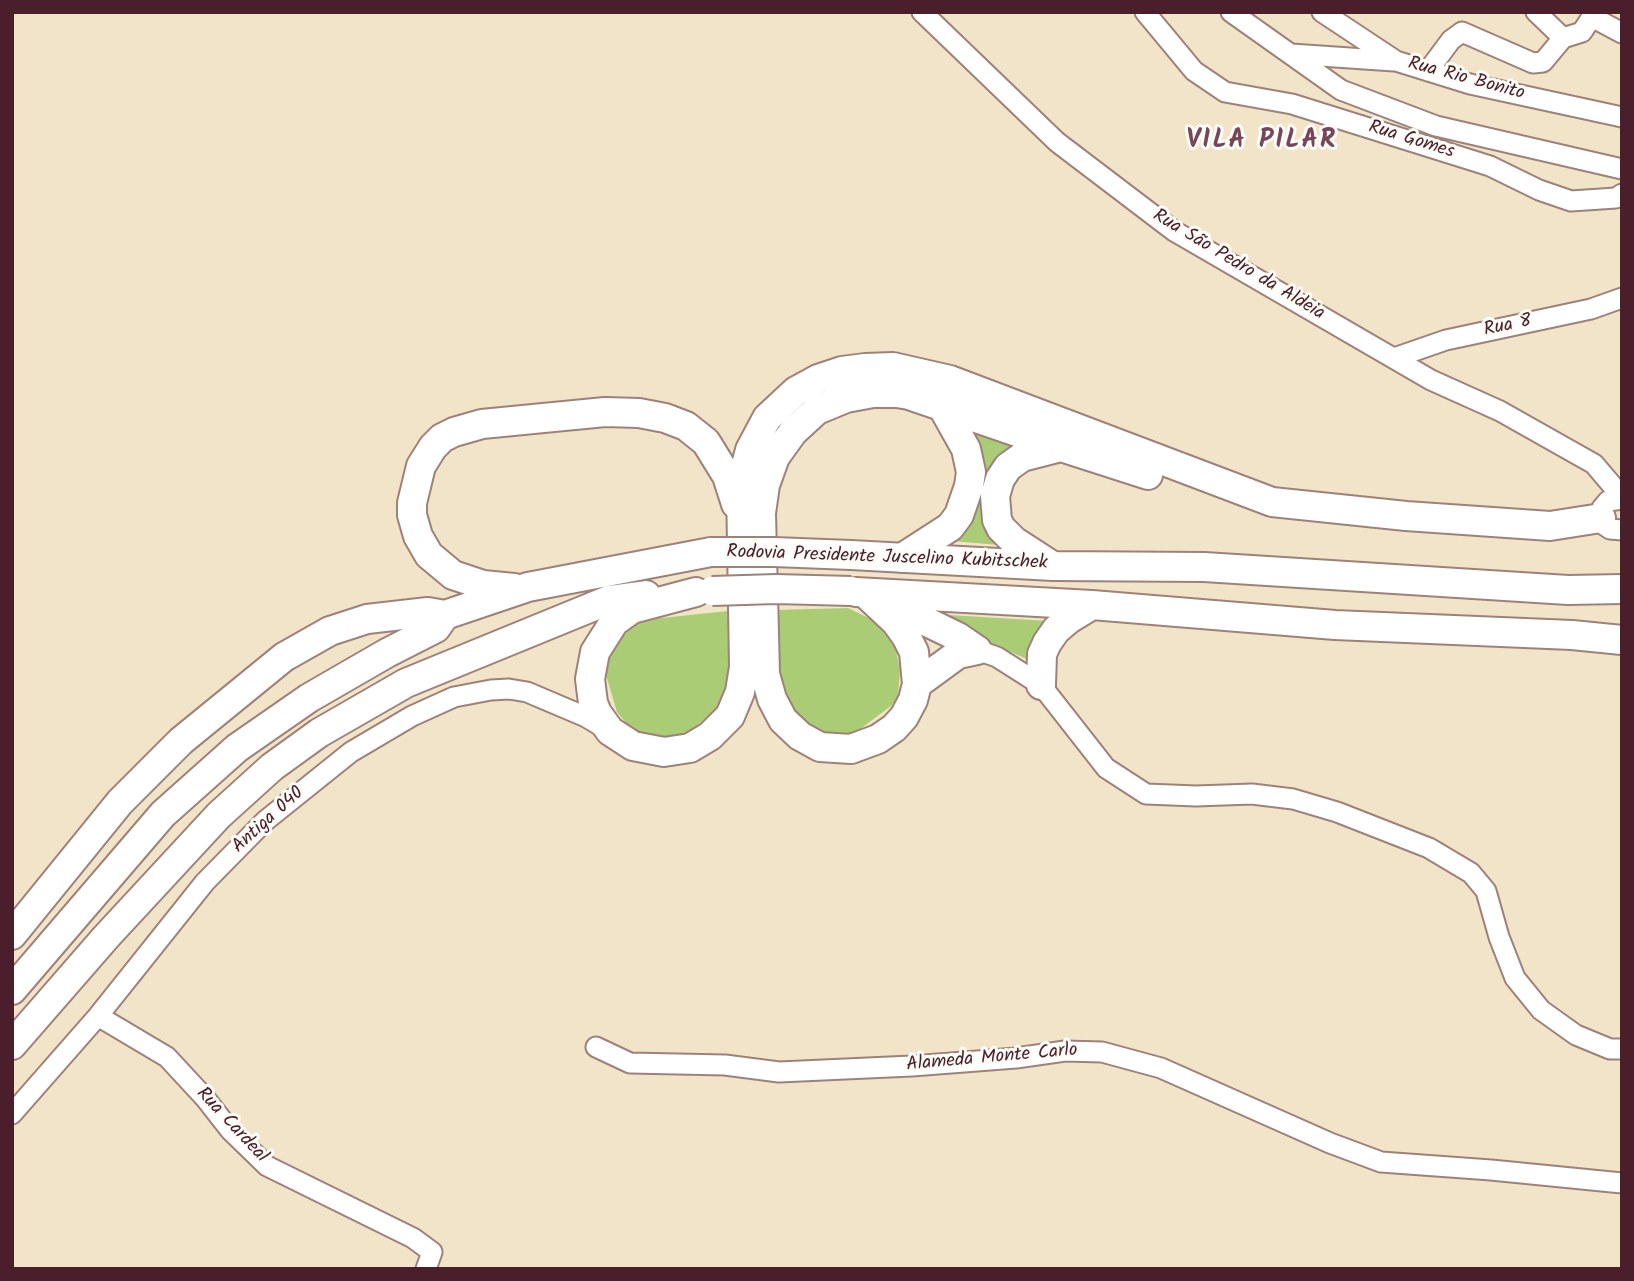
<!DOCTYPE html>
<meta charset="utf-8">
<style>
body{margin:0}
#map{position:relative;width:1634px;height:1281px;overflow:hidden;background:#f1e4c9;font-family:Kalam,sans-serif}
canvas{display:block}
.frame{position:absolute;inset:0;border:14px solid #4a1f2b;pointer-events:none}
</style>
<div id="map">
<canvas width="1634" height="1281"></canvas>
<div class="frame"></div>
</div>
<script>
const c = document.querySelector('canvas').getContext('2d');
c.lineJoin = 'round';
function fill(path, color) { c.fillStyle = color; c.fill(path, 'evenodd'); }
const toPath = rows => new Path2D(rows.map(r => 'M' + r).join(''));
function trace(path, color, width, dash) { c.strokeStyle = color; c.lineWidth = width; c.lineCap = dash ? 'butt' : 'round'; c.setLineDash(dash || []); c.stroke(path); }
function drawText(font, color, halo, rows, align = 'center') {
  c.font = font + ' Kalam,sans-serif'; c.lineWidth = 6; c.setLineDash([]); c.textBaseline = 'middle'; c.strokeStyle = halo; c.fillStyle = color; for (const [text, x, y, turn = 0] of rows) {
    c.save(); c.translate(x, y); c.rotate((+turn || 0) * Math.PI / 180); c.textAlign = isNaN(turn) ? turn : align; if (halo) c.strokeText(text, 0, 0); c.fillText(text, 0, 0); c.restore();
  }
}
const green = toPath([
 [967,426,1028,448,1018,453,999,545,952,541],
 [848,608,875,621,886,631,895,645,900,670,898,696,891,706,856,732,832,735,809,728,800,721,779,683,775,610],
 [728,611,730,656,726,696,719,709,689,731,667,739,648,738,632,730,617,712,606,675,608,658,619,639,643,620],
 [932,614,1048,621,1029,660,932,617]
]);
const minor = toPath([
 [922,12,1057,142,1174,231,1431,380,1500,411,1594,464,1622,497],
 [1145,12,1194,71,1225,92,1292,104,1490,166,1539,190,1571,201,1616,198,1622,194],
 [1231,12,1341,90,1436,126,1622,169],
 [1322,12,1396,61,1470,84,1622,117],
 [1536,12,1563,38],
 [1592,17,1622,33],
 [1291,54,1394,61],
 [1428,71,1451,40,1462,32,1533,63,1543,62,1563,38,1582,32,1595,12],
 [1394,358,1446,340,1591,309,1622,298],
 [1622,499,1608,501,1602,508,1601,518,1604,525,1610,529,1622,530],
 [977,650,997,657,1041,685,1106,768,1146,794,1196,796,1252,794,1293,799,1337,812,1429,848,1471,873,1486,891,1499,937,1515,978,1541,1010,1576,1035,1610,1049,1622,1049],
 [98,1016,167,1057,205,1098,230,1130,267,1166,413,1238,432,1252],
 [596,1047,630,1063,725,1065,779,1072,912,1066,1016,1058,1065,1051,1102,1052,1161,1068,1330,1143,1381,1162,1491,1170,1622,1183],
 [12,1114,98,1016,205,882,265,821,351,752,412,716,454,697,491,690,509,689,527,692,586,717,606,729],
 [426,1269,432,1252]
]);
const highway = toPath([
 [851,555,1053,566,1204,567,1568,590,1622,589],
 [902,558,950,527,959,515,969,486,971,472,966,449,943,408],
 [1051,565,1014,541,1001,528,997,520,995,496,1000,479,1008,467,1022,457,1061,447,1148,475],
 [514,588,483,585,453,575,429,555,418,536,412,515,412,503,421,466,433,447,442,438,454,432,482,424,605,412,639,413,665,418,686,426,706,442,727,476,736,504],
 [696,592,632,609,614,622,595,652,590,679,593,703,597,713,610,731,633,746,664,752,690,748,710,736,730,716,740,692,744,667,741,484,750,450,767,418,796,391,818,379,842,371,865,368,893,367,950,380,1272,502,1406,516,1550,526,1601,518],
 [856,592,1092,605,1335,625,1572,635,1622,640],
 [865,593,896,622,906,636,914,652,917,684,913,700,904,717,894,728,878,739,851,749,820,747,800,736,783,720,772,699,765,674,761,513,765,485,775,457,793,432,817,410,846,398,873,393,897,393,909,395,1061,447],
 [884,601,958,637,977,650],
 [917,684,958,654,977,650],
 [1041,685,1042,654,1047,643,1056,630,1069,619,1092,605],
 [12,935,120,802,181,741,284,657,330,631,367,619,428,612,445,615],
 [12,990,163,814,237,748,309,698,387,653,436,628,445,615,528,587,711,552],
 [12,1045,106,937,219,815,272,767,319,733,406,683,609,600,646,595]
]);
const highwayBridge = toPath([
 [711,552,774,552,851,555],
 [712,591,776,589,851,591]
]);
const streetNames = [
 ["Rua Rio Bonito",1466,80,15],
 ["Rua Gomes",1411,141,17],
 ["Rua São Pedro da Aldeia",1238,266,31],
 ["Rua 8",1508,327,-12],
 ["Rodovia Presidente Juscelino Kubitschek",887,559,2],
 ["Antiga 040",269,821,-42],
 ["Alameda Monte Carlo",992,1059,-5],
 ["Rua Cardeal",231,1126,47]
];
const districtNames = [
 ["VILA PILAR",1262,143]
];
fill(green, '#a9cc75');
trace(minor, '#9e827a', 23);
trace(highway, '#9e827a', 32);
trace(minor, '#fff', 19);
trace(highway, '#fff', 28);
trace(highwayBridge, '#9e827a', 32, []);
trace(highwayBridge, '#fff', 28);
drawText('19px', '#4a1f2b', '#fdfcf7', streetNames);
c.letterSpacing = '2px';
drawText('bold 26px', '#76475a', '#fdfcf7', districtNames);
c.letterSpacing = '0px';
</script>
